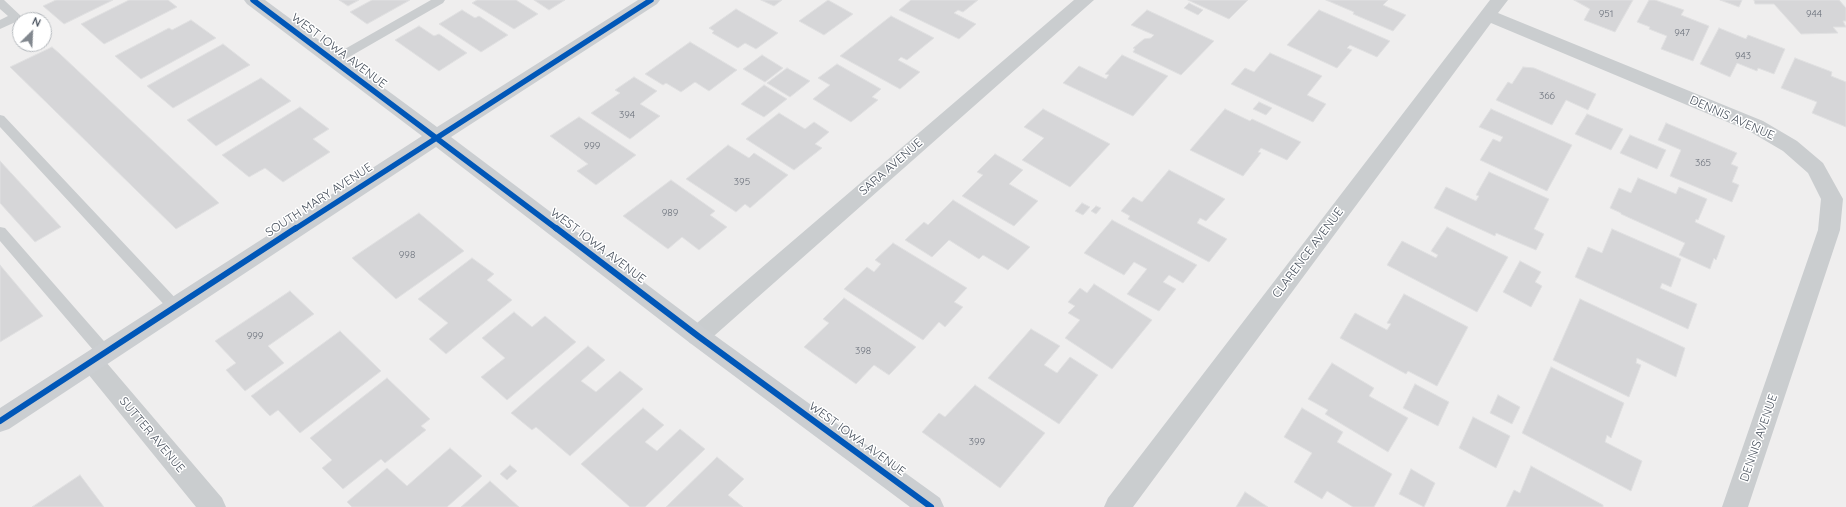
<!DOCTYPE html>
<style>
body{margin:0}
#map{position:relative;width:1846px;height:507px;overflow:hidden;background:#efeeee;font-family:Quicksand,sans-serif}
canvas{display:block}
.north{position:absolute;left:12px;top:12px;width:40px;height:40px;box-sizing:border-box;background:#fff;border:1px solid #b5b9bd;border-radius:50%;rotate:24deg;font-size:11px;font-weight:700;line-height:16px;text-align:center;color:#464f5b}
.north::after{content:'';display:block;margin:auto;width:14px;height:18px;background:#81878e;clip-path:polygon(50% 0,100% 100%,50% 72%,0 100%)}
</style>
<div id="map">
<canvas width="1846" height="507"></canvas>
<div class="north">N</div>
</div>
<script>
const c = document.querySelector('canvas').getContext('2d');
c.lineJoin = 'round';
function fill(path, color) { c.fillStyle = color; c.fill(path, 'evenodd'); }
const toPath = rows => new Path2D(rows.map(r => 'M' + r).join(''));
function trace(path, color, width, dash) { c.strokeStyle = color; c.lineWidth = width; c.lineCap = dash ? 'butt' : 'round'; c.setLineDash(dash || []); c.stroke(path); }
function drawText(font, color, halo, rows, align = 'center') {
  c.font = font + ' Quicksand,sans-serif'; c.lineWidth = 3; c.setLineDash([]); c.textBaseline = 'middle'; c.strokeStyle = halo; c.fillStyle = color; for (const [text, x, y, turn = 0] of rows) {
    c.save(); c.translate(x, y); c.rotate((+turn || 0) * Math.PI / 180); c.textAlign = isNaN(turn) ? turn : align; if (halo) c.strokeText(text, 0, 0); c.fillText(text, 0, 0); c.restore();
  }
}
const building = toPath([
 [56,0,113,0,64,24,43,6,56,0],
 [129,0,168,0,177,7,104,44,81,24,129,0],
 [339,0,359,0,348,6,339,0],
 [372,0,410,0,367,24,350,12,372,0],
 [477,0,516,0,538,14,514,29,472,3,477,0],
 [534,0,565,0,549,10,534,0],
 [761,0,782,0,774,6,761,0],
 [828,0,853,14,824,35,799,21,828,0],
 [911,0,978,0,963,12,958,10,954,13,976,24,959,39,899,10,911,0],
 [1188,0,1248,0,1229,19,1188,0],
 [1326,0,1388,0,1383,5,1406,15,1393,31,1353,14,1354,12,1326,0],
 [1574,0,1633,0,1615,32,1584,20,1590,9,1574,0],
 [1649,0,1655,0,1684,10,1681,15,1709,26,1693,61,1661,49,1667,36,1649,29,1650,27,1637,22,1649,0],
 [1720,0,1742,0,1739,7,1720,0],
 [1754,0,1839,0,1846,8,1846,21,1843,21,1846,27,1833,27,1838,33,1801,34,1774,4,1755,4,1754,0],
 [1189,3,1203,10,1198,15,1184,8,1189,3],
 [736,9,778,33,756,49,745,43,738,48,712,33,714,31,709,28,736,9],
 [462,10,475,18,479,16,508,35,481,52,439,24,462,10],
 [1147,10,1214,41,1181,75,1133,52,1135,49,1133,48,1144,39,1151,38,1154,35,1131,25,1147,10],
 [1319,10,1390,41,1377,57,1350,45,1347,48,1352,50,1337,68,1287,45,1319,10],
 [891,16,934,38,907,60,901,57,898,60,920,72,900,89,840,56,891,16],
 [191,20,216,38,141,79,115,56,169,28,172,30,191,20],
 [419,26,434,36,439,34,467,53,439,71,395,40,419,26],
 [1719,28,1746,39,1748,35,1785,49,1774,74,1758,68,1757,71,1737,63,1730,77,1700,64,1719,28],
 [690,42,737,70,709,91,695,82,681,92,666,83,663,85,645,74,690,42],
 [223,44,250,65,173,108,147,86,223,44],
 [52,47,60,54,219,203,176,229,10,67,52,47],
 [1270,53,1322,76,1307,95,1326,104,1313,122,1231,84,1245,68,1254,72,1270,53],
 [762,55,783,68,765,82,743,69,762,55],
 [1122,55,1168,76,1133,116,1063,83,1079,66,1106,79,1109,75,1105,74,1122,55],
 [1795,58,1832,72,1831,76,1846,82,1846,127,1812,113,1817,102,1781,88,1795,58],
 [837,64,881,89,872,97,878,100,851,122,813,99,830,85,818,78,837,64],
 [1523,67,1534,68,1596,94,1588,110,1566,100,1552,125,1496,100,1508,82,1512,84,1523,67],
 [787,68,810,81,790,97,767,83,787,68],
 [634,77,657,91,640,104,660,116,630,139,591,113,620,93,615,90,634,77],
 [261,78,291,101,216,146,187,120,261,78],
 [764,85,787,99,764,117,741,104,764,85],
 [1259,102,1272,108,1266,115,1253,109,1259,102],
 [300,107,329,129,313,139,330,152,283,182,265,168,249,177,222,155,300,107],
 [1043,109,1110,144,1070,187,1022,160,1044,138,1024,127,1043,109],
 [1225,109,1250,121,1252,119,1301,142,1287,160,1261,148,1258,152,1261,153,1243,176,1190,150,1225,109],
 [1491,109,1572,145,1547,191,1480,160,1493,139,1500,142,1503,137,1479,127,1491,109],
 [779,113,805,129,814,122,829,132,815,144,822,148,794,170,746,139,779,113],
 [1587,114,1623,129,1611,150,1575,134,1587,114],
 [579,117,636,155,596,185,577,171,588,164,550,136,579,117],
 [1666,123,1737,153,1731,164,1738,167,1732,182,1739,185,1732,202,1670,176,1681,150,1658,140,1666,123],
 [1630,135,1666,150,1657,169,1620,153,1630,135],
 [728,145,749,158,754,153,788,175,750,208,745,204,736,212,686,179,728,145],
 [995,154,1023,170,1009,184,1038,201,1014,226,962,196,983,175,977,172,995,154],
 [0,161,61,227,35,242,0,203,0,161],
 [1169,170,1225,199,1206,221,1200,218,1197,223,1227,239,1209,262,1128,219,1130,216,1121,211,1133,197,1142,202,1169,170],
 [1489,172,1549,199,1534,229,1544,234,1536,250,1496,233,1495,236,1434,208,1446,187,1476,201,1479,196,1476,195,1489,172],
 [1638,178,1676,194,1679,187,1707,199,1698,220,1696,219,1695,222,1725,236,1716,260,1714,258,1710,269,1679,255,1685,243,1621,214,1621,213,1610,208,1619,188,1631,193,1638,178],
 [671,180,715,211,710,215,727,227,699,250,682,237,668,249,623,216,671,180],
 [953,200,1030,247,1008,270,983,255,979,259,949,240,932,257,905,240,924,222,928,225,953,200],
 [1082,203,1090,207,1083,215,1075,211,1082,203],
 [1096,206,1101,208,1096,214,1091,211,1096,206],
 [419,213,464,251,396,299,352,258,419,213],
 [1112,220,1197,265,1183,283,1169,275,1163,282,1176,289,1159,311,1127,294,1147,269,1134,262,1124,275,1084,253,1112,220],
 [1447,227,1508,257,1477,312,1387,265,1402,241,1436,258,1438,255,1431,251,1447,227],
 [1612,229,1681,259,1671,287,1662,283,1660,288,1697,304,1688,329,1575,277,1588,247,1602,253,1612,229],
 [893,243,967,288,954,302,963,307,945,327,939,322,923,340,844,289,867,267,874,272,881,264,875,260,893,243],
 [472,258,494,274,487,280,512,300,446,354,429,339,448,323,418,299,472,258],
 [1520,261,1541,272,1535,282,1542,286,1531,307,1503,292,1520,261],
 [0,265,43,316,0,342,0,265],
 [1094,284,1152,320,1112,369,1065,338,1080,320,1068,313,1075,306,1068,302,1080,288,1087,293,1094,284],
 [290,291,314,314,268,346,284,363,245,391,226,370,236,363,215,341,290,291],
 [1404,294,1468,327,1437,386,1408,371,1406,374,1340,338,1355,313,1387,330,1391,324,1387,323,1404,294],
 [844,298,916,347,889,375,874,365,856,384,804,347,829,323,823,319,844,298],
 [1580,299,1685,348,1676,377,1637,358,1636,363,1641,365,1629,397,1553,360,1580,299],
 [514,312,532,327,545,316,576,342,507,400,481,377,505,358,482,338,514,312],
 [1031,329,1060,346,1044,365,1057,373,1070,357,1098,375,1059,424,988,378,1031,329],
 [340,331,381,371,300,433,278,410,270,416,251,396,340,331],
 [588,346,605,360,581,381,596,392,620,371,643,389,570,456,536,427,532,430,511,413,588,346],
 [1332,363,1374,388,1369,396,1408,418,1388,452,1325,414,1328,410,1308,399,1332,363],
 [1551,367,1624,403,1611,438,1607,435,1605,442,1642,461,1631,491,1522,433,1551,367],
 [387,378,430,419,421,426,426,430,385,463,381,459,343,489,322,468,332,460,310,438,387,378],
 [1415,384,1449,402,1438,426,1403,408,1415,384],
 [975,385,1045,433,1000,488,922,432,939,413,945,417,975,385],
 [1498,395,1520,407,1512,424,1490,413,1498,395],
 [643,408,664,425,645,442,657,451,680,429,705,449,645,507,630,507,581,464,643,408],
 [1302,408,1343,432,1337,442,1392,474,1374,507,1353,507,1327,491,1322,499,1294,482,1312,453,1284,437,1302,408],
 [1473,417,1510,436,1496,468,1459,448,1473,417],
 [450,448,482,476,447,507,352,507,347,502,387,468,407,486,450,448],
 [717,457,744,479,728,495,743,507,666,507,717,457],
 [510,465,517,471,507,480,500,474,510,465],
 [1531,466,1603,505,1603,507,1506,507,1514,490,1520,493,1531,466],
 [1411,469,1435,483,1424,507,1399,494,1411,469],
 [80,475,104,507,32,507,80,475],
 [490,481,519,507,461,507,490,481],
 [1245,492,1268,507,1236,507,1245,492]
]);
const lane = toPath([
 [0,0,4,0,22,17,20,20,0,29,0,20,8,16,0,9,0,0],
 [431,0,445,0,443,3,337,64,329,64,327,61,329,58,431,0],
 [0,115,4,116,180,303,182,307,180,311,175,313,170,311,0,127,0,115],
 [0,227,5,228,110,348,113,353,110,358,105,359,100,358,0,241,0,227]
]);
const street = toPath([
 [1074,0,1094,0,706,343,698,346,690,343,686,336,690,329,1074,0],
 [1490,0,1508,0,1498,13,1763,121,1797,141,1823,163,1843,199,1840,230,1748,507,1722,507,1818,230,1821,199,1808,173,1783,151,1749,131,1491,23,1133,507,1104,507,1108,498,1490,0],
 [92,352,100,355,222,498,226,507,196,507,84,369,80,362,84,355,92,352]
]);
const secondary = toPath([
 [244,0,265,0,437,127,638,0,660,0,657,4,451,137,706,329,940,498,944,507,910,507,690,343,436,147,9,429,0,432,0,408,422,136,247,4,244,0]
]);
const cyclewayFar1 = toPath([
 [253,0,557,229],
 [295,229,651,0]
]);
const cycleway = toPath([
 [556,228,698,336,931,507],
 [0,421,296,228]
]);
const numberNames = [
 ["951",1606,14],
 ["944",1814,14],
 ["947",1682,33],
 ["943",1743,56],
 ["366",1547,96],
 ["394",627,115],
 ["999",592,146],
 ["365",1703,163],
 ["395",742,182],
 ["989",670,213],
 ["998",407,255],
 ["999",255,336],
 ["398",863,351],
 ["399",977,442]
];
const streetNames = [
 ["WEST IOWA AVENUE",339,51,37],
 ["DENNIS AVENUE",1732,118,24],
 ["SARA AVENUE",891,167,-41],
 ["SOUTH MARY AVENUE",319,200,-33],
 ["WEST IOWA AVENUE",598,246,37],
 ["CLARENCE AVENUE",1308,253,-53],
 ["SUTTER AVENUE",152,435,50],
 ["DENNIS AVENUE",1759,438,-71],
 ["WEST IOWA AVENUE",857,439,36]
];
fill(building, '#d6d6d8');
trace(building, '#e0e0e1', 1);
fill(lane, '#cacdcf');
fill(street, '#cacdcf');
fill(secondary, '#cbced1');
trace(cyclewayFar1, '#0057b8', 5.5);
trace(cycleway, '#0057b8', 6);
drawText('10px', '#6c727c', null, numberNames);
drawText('12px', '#464f5b', '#fff', streetNames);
</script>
